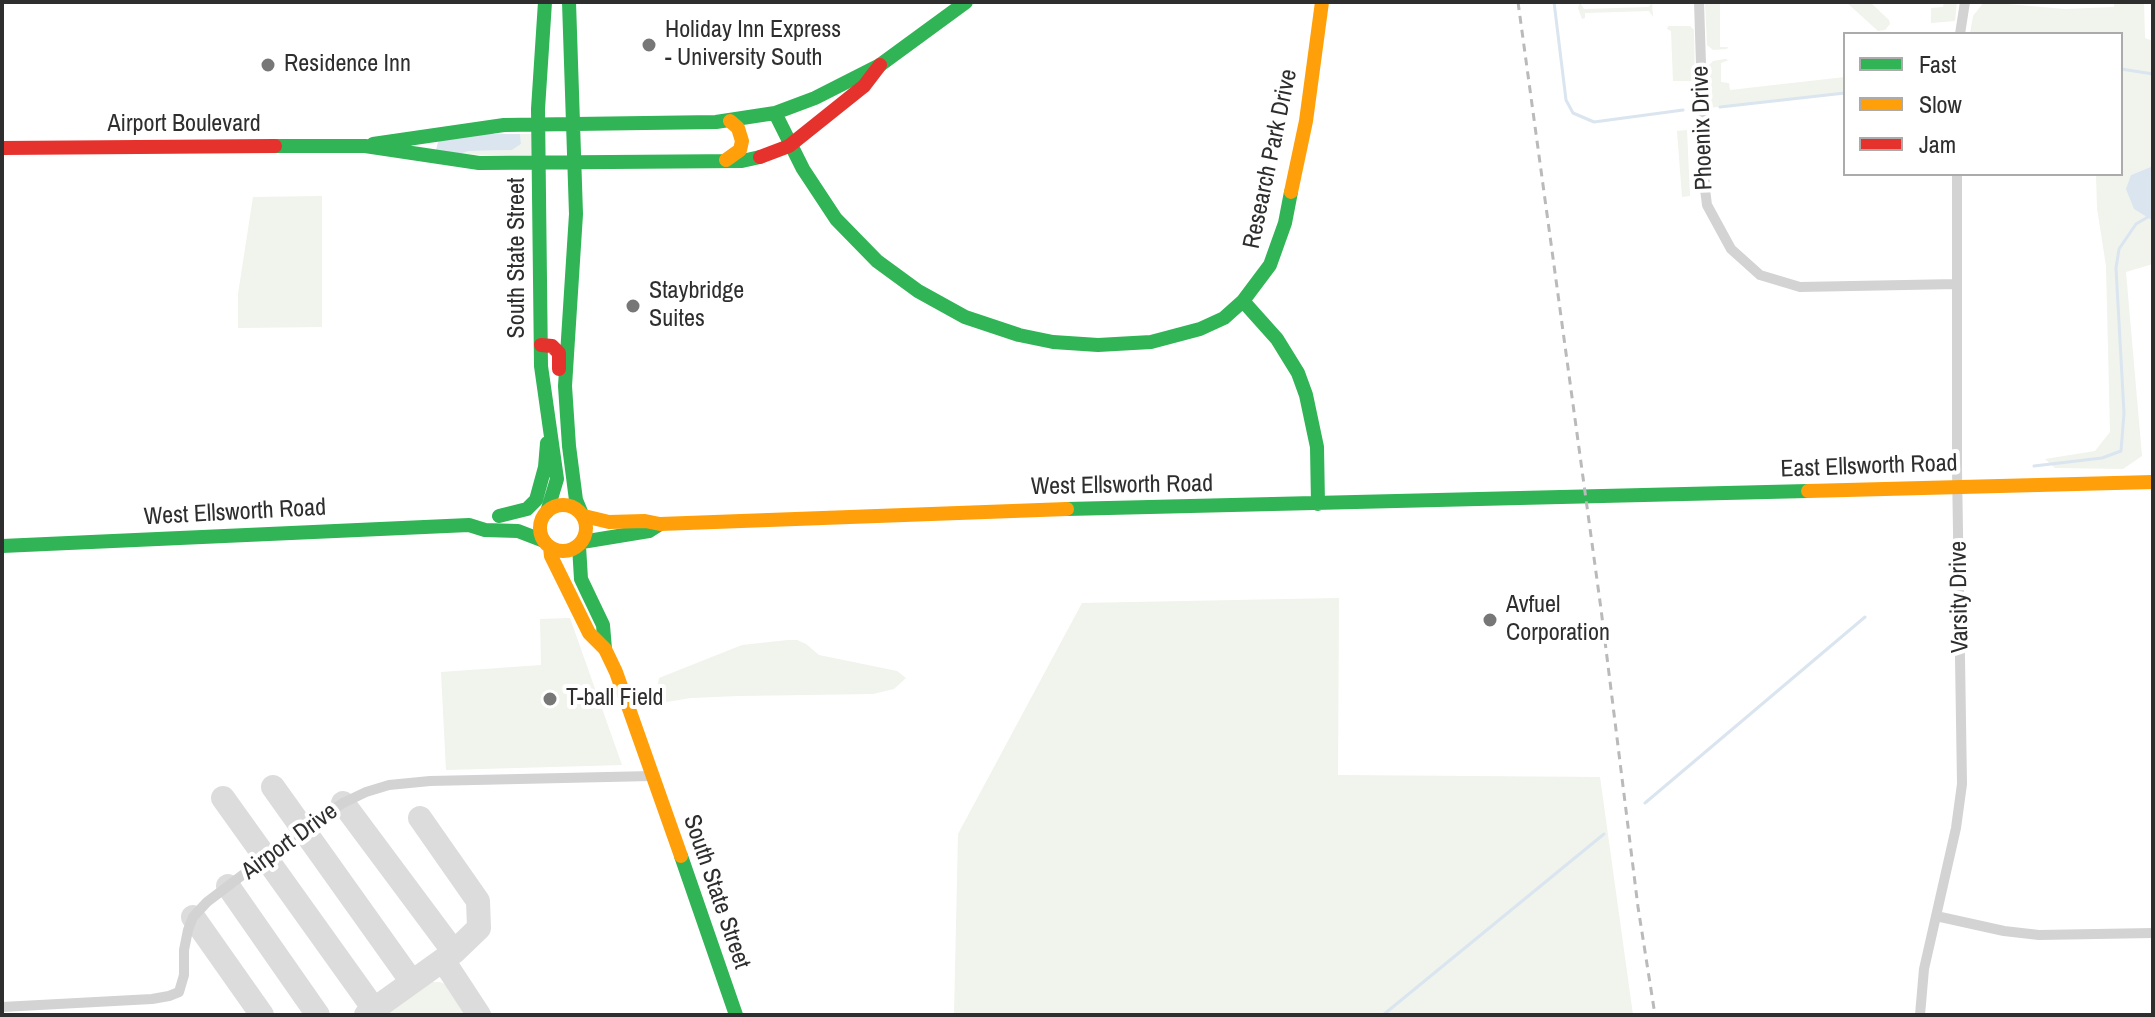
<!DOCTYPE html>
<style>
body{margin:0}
#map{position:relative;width:2155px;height:1017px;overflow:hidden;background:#fff;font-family:"Archivo Narrow",sans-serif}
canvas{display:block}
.frame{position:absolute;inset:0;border:4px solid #2e2e2e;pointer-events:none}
.legend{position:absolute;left:1843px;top:32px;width:280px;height:144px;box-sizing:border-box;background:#fff;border:2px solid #ababab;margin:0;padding:10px 14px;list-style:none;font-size:24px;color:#2e2e2e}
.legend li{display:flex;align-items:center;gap:16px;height:40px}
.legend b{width:40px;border:2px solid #ababab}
</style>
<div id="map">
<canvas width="2155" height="1017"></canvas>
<div class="frame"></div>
<ul class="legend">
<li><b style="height:10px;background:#30b455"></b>Fast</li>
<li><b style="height:10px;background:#ff9f0a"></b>Slow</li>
<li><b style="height:10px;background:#e5322d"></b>Jam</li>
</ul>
</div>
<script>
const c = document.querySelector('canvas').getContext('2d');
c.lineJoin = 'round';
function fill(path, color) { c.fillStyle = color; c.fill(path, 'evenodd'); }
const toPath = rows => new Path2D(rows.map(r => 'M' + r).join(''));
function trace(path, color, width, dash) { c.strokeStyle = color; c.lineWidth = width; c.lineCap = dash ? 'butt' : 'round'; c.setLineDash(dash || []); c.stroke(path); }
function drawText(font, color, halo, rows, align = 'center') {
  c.font = font + ' "Archivo Narrow",sans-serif'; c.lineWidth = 8; c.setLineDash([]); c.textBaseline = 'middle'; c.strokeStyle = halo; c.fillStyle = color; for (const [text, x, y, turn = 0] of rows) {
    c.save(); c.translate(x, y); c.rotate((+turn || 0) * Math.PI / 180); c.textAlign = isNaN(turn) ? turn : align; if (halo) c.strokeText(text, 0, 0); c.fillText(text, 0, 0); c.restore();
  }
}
const green = toPath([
 [1652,2,1653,17,1649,11,1585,13,1585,18,1582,19,1578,8,1580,3,1584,9,1649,7],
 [1705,2,1720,2,1720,47,1728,47,1727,49,1713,50,1707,45],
 [1846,2,1870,2,1889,20,1890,24,1885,30,1878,31],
 [1944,2,1957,2,1955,21,1931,23,1931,8,1943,7],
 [1984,2,2065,9,2114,7,2114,2,2144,2,2145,38,2153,41,2153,166,2131,175,2134,209,2153,221,2153,264,2126,272,2142,456,2123,469,2055,468,2045,459,2095,451,2110,432,2106,266,2097,208,2096,174,2121,174,2121,34,1970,34,1973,16],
 [1668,26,1690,26,1694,30,1695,81,1673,81,1671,31,1667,29],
 [1725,59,1729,60,1721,63,1721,82,1729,83,1730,90,1845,77,1845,93,1709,108,1708,66,1713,61],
 [1687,130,1690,196,1682,197,1677,131],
 [520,134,533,134,533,157,459,154,469,151,512,150,521,144],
 [322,196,322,327,238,328,238,294,253,197],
 [1339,598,1338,775,1600,777,1633,1015,954,1015,958,834,1082,603],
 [570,618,622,765,446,770,441,672,541,665,540,619],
 [788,640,797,640,806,644,819,655,897,671,906,678,894,689,873,694,738,696,691,698,660,703,657,688,659,678,742,645],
 [428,982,440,982,452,987,475,1015,376,1015,411,989]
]);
const water = toPath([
 [470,134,520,134,521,144,512,150,469,151,459,154,436,150,438,142,441,140],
 [2153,166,2153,221,2134,209,2126,189,2131,175]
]);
const stream = toPath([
 [1554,2,1566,100,1573,113,1594,122,1683,110],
 [2121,69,2153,74],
 [1720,107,1845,93],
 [2034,466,2102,458,2121,451,2124,413,2116,268,2119,249,2136,224,2153,214],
 [1645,803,1865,617],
 [1383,1015,1604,834]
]);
const taxiway = toPath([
 [273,787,412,982],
 [223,798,374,1009],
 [343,803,454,952],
 [228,886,318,1015],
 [193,917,262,1015],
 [443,960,479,1015],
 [366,1015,454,952,479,928,478,901,420,818]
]);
const street = toPath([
 [1699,2,1705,189,1707,205,1731,249,1760,275,1800,287,1957,284],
 [1960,34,1965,2],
 [1936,916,2004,931,2039,935,2153,933],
 [2,1007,152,999,169,996,179,992,184,975,184,950,188,930,193,917,207,902,303,829,343,803,366,792,389,785,430,781,652,776],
 [1920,1015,1924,969,1956,828,1962,784,1957,469,1957,174]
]);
const fast = toPath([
 [545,2,538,109,541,366,557,479,547,512],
 [569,2,576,214,565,386,569,446,576,500,581,512],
 [775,113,803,169,836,219,877,261,918,291,965,317,1019,335,1053,342,1098,345,1151,342,1200,329,1224,318,1243,301,1270,265,1285,223,1291,192],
 [373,144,504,125,716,122,775,113,815,98,880,65,966,2],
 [275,146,365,146,479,163,742,161,760,157],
 [1243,301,1277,339,1298,373,1306,395,1317,447,1318,504],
 [1067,509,1808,491],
 [499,516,527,509,536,500,545,467,547,443],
 [582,542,649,531,660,524],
 [2,546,469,525,485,530,518,531,544,541],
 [579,546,581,579,603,625,605,649],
 [681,856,736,1015]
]);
const slow = toPath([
 [726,160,740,150,742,141,738,128,730,121],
 [1291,192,1306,121,1322,2],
 [1808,491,2153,482],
 '540 528a23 23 0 1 1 46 0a23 23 0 1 1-46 0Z',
 [584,516,609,522,645,521,660,524,1067,509],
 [550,547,551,556,589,633,605,649,616,672,681,856]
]);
const jam = toPath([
 [2,148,275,146],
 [760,157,789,146,864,86,880,65],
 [541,345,552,346,559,353,559,369]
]);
const rail = toPath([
 [1518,2,1601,609,1638,907,1655,1015]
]);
const markers = [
 [649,45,8,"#777"],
 [268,65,8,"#777"],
 [633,306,8,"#777"],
 [1490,620,8,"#777"],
 [550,699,8,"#777"]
];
const poiNames = [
 ["Holiday Inn Express",665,31],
 ["- University South",665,59],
 ["Residence Inn",284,65],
 ["Staybridge",649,292],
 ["Suites",649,320],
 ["Avfuel",1506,606],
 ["Corporation",1506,634],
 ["T-ball Field",566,699]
];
const streetNames = [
 ["Airport Boulevard",184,125],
 ["Phoenix Drive",1703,128,-92],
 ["Research Park Drive",1271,159,-78],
 ["South State Street",518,258,-90],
 ["East Ellsworth Road",1869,467,-2],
 ["West Ellsworth Road",1122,486,-1],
 ["West Ellsworth Road",235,513,-3],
 ["Varsity Drive",1960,597,-91],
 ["Airport Drive",290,842,-36],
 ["South State Street",716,892,71]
];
fill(green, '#f0f4ec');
fill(water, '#dae5f0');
trace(stream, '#dae5f0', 3);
trace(taxiway, '#dcdcdc', 24);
trace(street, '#d3d3d3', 10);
trace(fast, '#30b455', 14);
trace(slow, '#ff9f0a', 14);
trace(jam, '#e5322d', 14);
trace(rail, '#bababa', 3, [8, 6]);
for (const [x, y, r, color] of markers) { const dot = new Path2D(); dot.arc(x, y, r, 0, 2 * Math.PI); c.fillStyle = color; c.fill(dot); trace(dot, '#fff', 3); }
drawText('24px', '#2e2e2e', '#fff', poiNames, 'left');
drawText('24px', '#2e2e2e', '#fff', streetNames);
</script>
